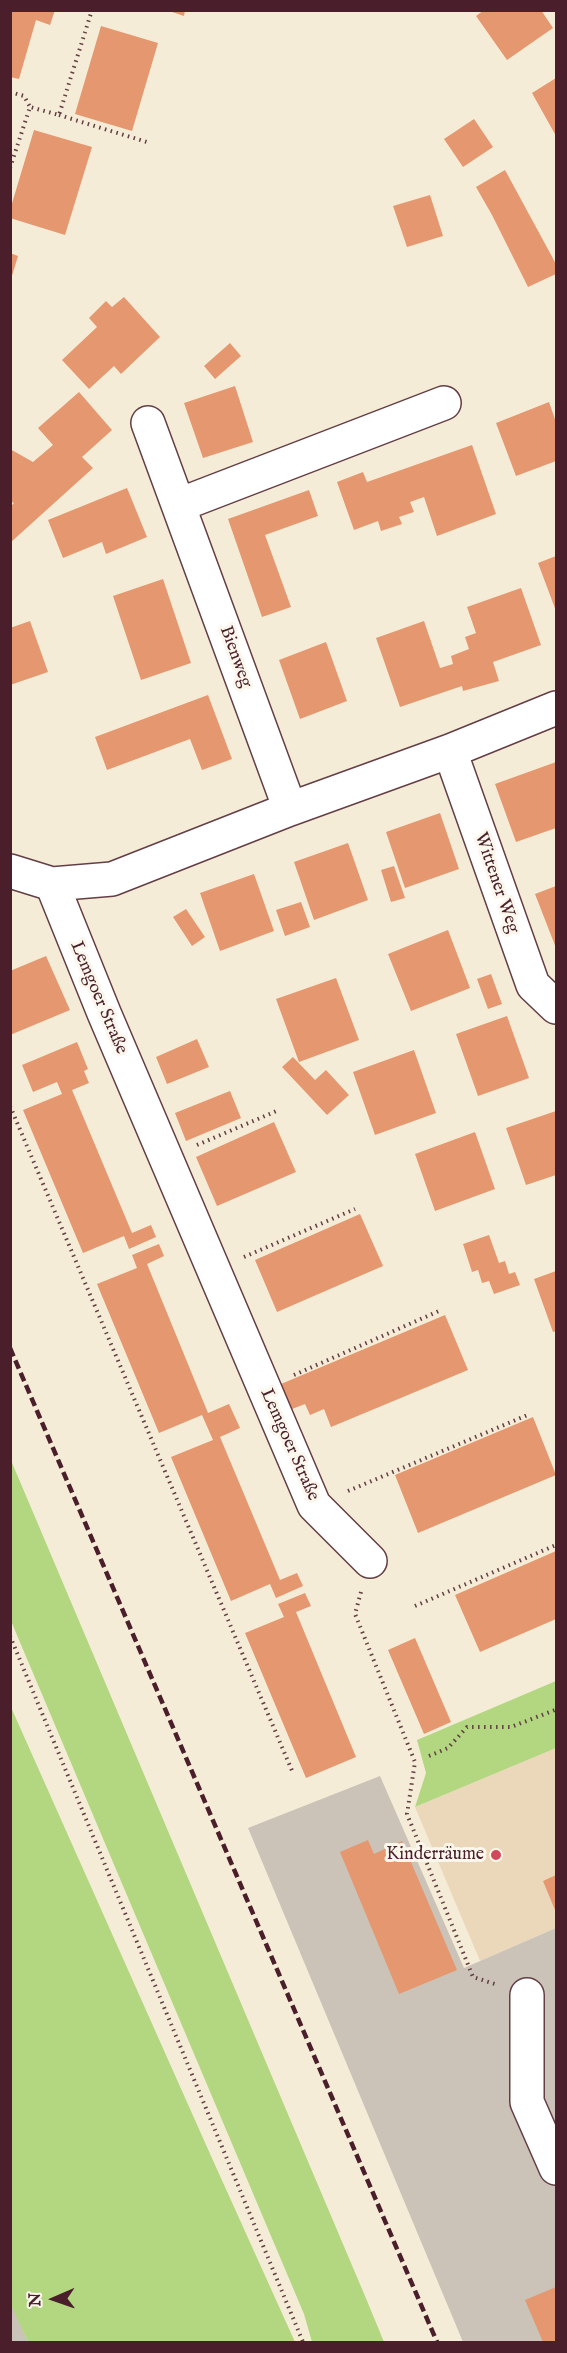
<!DOCTYPE html>
<meta charset="utf-8">
<style>
body{margin:0}
#map{position:relative;width:567px;height:2353px;overflow:hidden;background:#f5ecd7;font-family:"IM FELL English",serif}
canvas{display:block}
.frame{position:absolute;inset:0;border:12px solid #4a1f2b;pointer-events:none}
.north{position:absolute;left:24px;top:2269px;width:60px;height:60px;-webkit-text-stroke:4px #fbf7ec;paint-order:stroke;rotate:268deg;font-size:16px;font-weight:700;line-height:24px;text-align:center;color:#4a1f2b}
.north::after{content:'';display:block;margin:auto;width:21px;height:27px;background:#4a1f2b;clip-path:polygon(50% 0,100% 100%,50% 72%,0 100%)}
</style>
<div id="map">
<canvas width="567" height="2353"></canvas>
<div class="frame"></div>
<div class="north">N</div>
</div>
<script>
const c = document.querySelector('canvas').getContext('2d');
c.lineJoin = 'round';
function fill(path, color) { c.fillStyle = color; c.fill(path, 'evenodd'); }
const toPath = rows => new Path2D(rows.map(r => 'M' + r).join(''));
function trace(path, color, width, dash) { c.strokeStyle = color; c.lineWidth = width; c.lineCap = dash ? 'butt' : 'round'; c.setLineDash(dash || []); c.stroke(path); }
function drawText(font, color, halo, rows, align = 'center') {
  c.font = font + ' "IM FELL English",serif'; c.lineWidth = 6; c.setLineDash([]); c.textBaseline = 'middle'; c.strokeStyle = halo; c.fillStyle = color; for (const [text, x, y, turn = 0] of rows) {
    c.save(); c.translate(x, y); c.rotate((+turn || 0) * Math.PI / 180); c.textAlign = isNaN(turn) ? turn : align; if (halo) c.strokeText(text, 0, 0); c.fillText(text, 0, 0); c.restore();
  }
}
const built = toPath([
 [556,1748,556,1928,480,1961,415,1807]
]);
const industrial = toPath([
 [380,1776,464,1968,556,1928,556,2342,463,2342,248,1828],
 [11,2303,28,2342,11,2342]
]);
const green = toPath([
 [10,1458,365,2296,384,2342,312,2342,304,2314,11,1621],
 [556,1681,556,1748,415,1807,426,1773,417,1740],
 [10,1705,211,2156,295,2342,28,2342,10,2303]
]);
const building = toPath([
 [10,10,55,10,50,25,36,20,19,79,10,77],
 [166,10,185,10,184,16],
 [484,10,541,10,553,28,507,60,476,16],
 [101,26,158,43,132,131,75,114],
 [556,78,556,136,532,93],
 [474,119,493,147,463,167,444,139],
 [34,130,92,147,65,235,10,218,10,210],
 [505,170,556,264,556,274,528,287,492,215,476,187],
 [430,195,443,236,407,247,393,206],
 [10,253,18,256,11,279,10,278],
 [124,297,160,337,121,374,114,366,89,389,62,360,97,327,89,318,106,301,112,307],
 [230,343,241,356,215,379,204,366],
 [235,386,253,442,203,458,184,403],
 [79,392,112,430,82,457,93,468,10,543,10,507,14,503,10,501,10,449,33,462,53,445,38,428],
 [549,402,556,422,556,461,516,476,496,423],
 [472,445,496,514,437,536,424,497,410,502,414,512,399,517,402,524,381,531,378,521,354,530,337,482,363,472,367,482],
 [127,488,147,537,106,554,102,542,63,558,48,520],
 [309,490,318,516,265,535,291,607,262,617,228,519],
 [556,556,556,611,538,563],
 [163,579,191,663,141,680,113,596],
 [521,588,541,645,493,662,499,681,463,691,462,686,400,707,376,638,424,621,440,668,453,664,451,656,469,649,465,637,476,633,467,607],
 [30,621,48,672,10,685,10,628],
 [326,642,347,701,300,719,279,660],
 [208,695,232,759,202,770,190,739,107,770,95,737],
 [556,762,556,828,516,842,495,784],
 [440,813,459,869,405,888,386,832],
 [348,843,368,900,314,920,294,862],
 [394,866,405,898,391,902,381,870],
 [254,874,274,931,220,951,200,893],
 [556,886,556,948,535,894],
 [301,902,310,927,285,936,276,910],
 [186,909,205,937,192,946,173,917],
 [448,930,470,988,411,1011,388,954],
 [46,956,70,1010,10,1035,10,971],
 [491,974,502,1004,488,1009,477,979],
 [336,978,359,1040,299,1062,276,999],
 [507,1016,529,1078,478,1096,456,1034],
 [197,1039,209,1067,167,1084,156,1057],
 [77,1042,88,1069,84,1071,89,1083,72,1090,132,1233,151,1225,156,1237,129,1249,124,1236,83,1253,23,1110,62,1094,57,1082,33,1092,22,1065],
 [414,1050,436,1113,375,1135,353,1072],
 [293,1057,315,1080,326,1070,349,1095,327,1115,282,1067],
 [230,1091,241,1118,186,1141,175,1113],
 [556,1111,556,1175,526,1185,506,1128],
 [274,1122,296,1172,217,1206,196,1157],
 [475,1132,495,1189,435,1211,415,1154],
 [360,1214,383,1266,277,1312,255,1260],
 [489,1235,499,1263,505,1261,509,1274,515,1272,520,1285,494,1294,489,1281,482,1283,478,1270,472,1272,463,1244],
 [159,1244,164,1256,147,1264,208,1413,229,1404,240,1428,220,1437,280,1580,297,1573,303,1586,276,1598,270,1584,231,1601,171,1457,213,1440,202,1415,159,1433,97,1284,137,1268,132,1255],
 [556,1271,556,1331,553,1332,534,1279],
 [445,1315,468,1370,331,1427,324,1409,310,1415,305,1404,292,1409,281,1384],
 [533,1417,556,1475,418,1533,395,1475],
 [556,1551,556,1619,480,1652,455,1595],
 [305,1593,311,1606,296,1612,356,1757,306,1778,245,1633,284,1617,278,1604],
 [415,1638,451,1722,424,1734,388,1650],
 [368,1840,374,1854,402,1841,457,1970,399,1994,340,1852],
 [556,1875,556,1910,555,1910,543,1881],
 [556,2287,556,2342,543,2342,525,2300]
]);
const path = toPath([
 [10,92,24,96,30,107],
 [59,115,150,143],
 [10,168,30,107,59,115,92,10],
 [10,1106,293,1773],
 [197,1145,279,1110],
 [244,1257,355,1209],
 [294,1375,439,1311],
 [348,1491,530,1414],
 [361,1592,355,1614,415,1762,407,1814,473,1977,498,1985],
 [415,1606,556,1545],
 [10,1636,303,2342],
 [429,1756,448,1748,467,1727,511,1727,555,1710]
]);
const minor = toPath([
 [148,423,290,809],
 [179,505,444,403],
 [450,751,533,985,556,1007],
 [10,871,52,884,112,879,290,809,450,751,556,708],
 [52,884,104,1013,314,1505,370,1561],
 [527,1995,527,2102,556,2168]
]);
const rail = toPath([
 [10,1348,437,2342]
]);
const markers = [
 [496,1855,6,"#d1495b"]
];
const streetNames = [
 ["Bienweg",235,657,70],
 ["Wittener Weg",496,883,71],
 ["Lemgoer Straße",98,998,67],
 ["Lemgoer Straße",289,1445,66]
];
const poiNames = [
 ["Kinderräume",484,1855]
];
fill(built, '#ebd8ba');
fill(industrial, '#cbc3b8');
fill(green, '#b2d780');
fill(building, '#e5976f');
trace(minor, '#643e45', 36);
trace(path, '#643e45', 4, [1.5, 4.5]);
trace(minor, '#fff', 33);
trace(rail, '#4a1f2b', 4.5, [9, 4.5]);
for (const [x, y, r, color] of markers) { const dot = new Path2D(); dot.arc(x, y, r, 0, 2 * Math.PI); c.fillStyle = color; c.fill(dot); trace(dot, '#fbf7ec', 2); }
drawText('18px', '#4a1f2b', '#fbf7ec', streetNames);
drawText('18px', '#4a1f2b', '#fbf7ec', poiNames, 'right');
</script>
